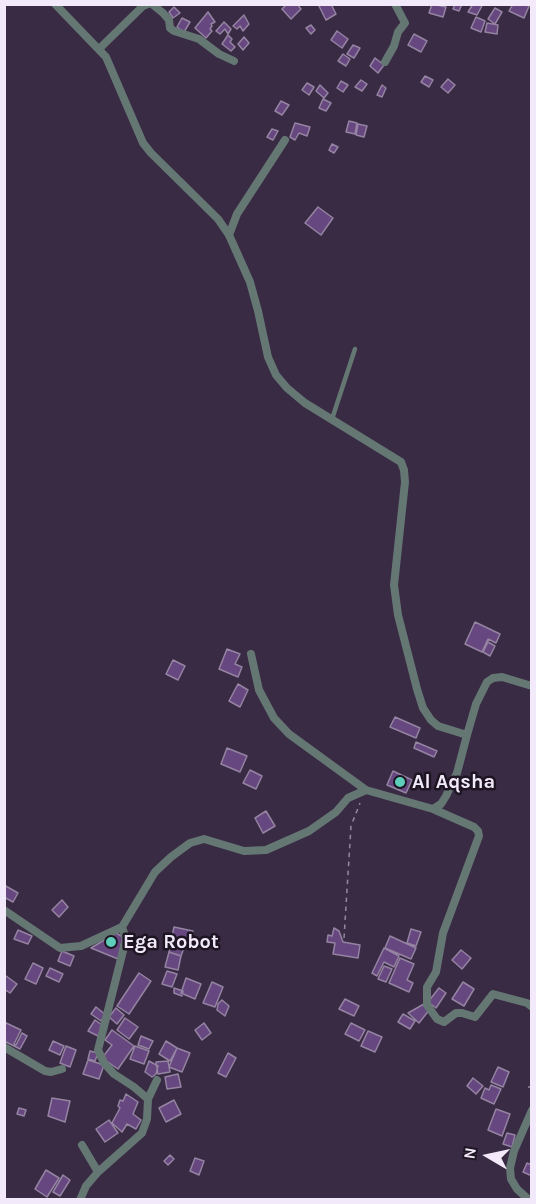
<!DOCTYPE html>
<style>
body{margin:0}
#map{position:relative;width:536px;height:1204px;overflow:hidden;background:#392b44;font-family:Karla,sans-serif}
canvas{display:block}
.frame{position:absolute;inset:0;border:6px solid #f2e9fa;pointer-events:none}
.north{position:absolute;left:458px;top:1126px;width:60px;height:60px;-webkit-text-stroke:4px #1d1622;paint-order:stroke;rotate:279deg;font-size:16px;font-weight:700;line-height:24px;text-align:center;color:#f2e9fa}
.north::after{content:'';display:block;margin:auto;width:21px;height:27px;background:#f2e9fa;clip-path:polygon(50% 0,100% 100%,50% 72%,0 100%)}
</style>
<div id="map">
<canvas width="536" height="1204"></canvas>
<div class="frame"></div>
<div class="north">N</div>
</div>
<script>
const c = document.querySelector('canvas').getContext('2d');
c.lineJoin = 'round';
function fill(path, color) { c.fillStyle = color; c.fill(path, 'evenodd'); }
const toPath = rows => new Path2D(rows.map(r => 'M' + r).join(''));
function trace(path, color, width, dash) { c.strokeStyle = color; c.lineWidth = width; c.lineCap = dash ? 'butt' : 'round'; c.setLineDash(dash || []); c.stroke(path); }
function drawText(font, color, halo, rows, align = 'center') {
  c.font = font + ' Karla,sans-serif'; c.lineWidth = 5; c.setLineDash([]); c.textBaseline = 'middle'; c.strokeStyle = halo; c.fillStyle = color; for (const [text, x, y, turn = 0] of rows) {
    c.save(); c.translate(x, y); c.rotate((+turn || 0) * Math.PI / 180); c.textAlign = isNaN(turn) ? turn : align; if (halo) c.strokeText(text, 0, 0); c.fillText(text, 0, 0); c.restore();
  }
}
const building = toPath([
 [287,4,297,4,301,9,291,19,282,9,287,4],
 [318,4,331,4,336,14,326,20,318,4],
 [432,4,446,7,443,17,429,13,432,4],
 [455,4,462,4,459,11,453,9,455,4],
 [473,4,483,4,477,15,468,12,473,4],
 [513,4,530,4,524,18,509,11,513,4],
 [174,7,180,13,173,18,169,12,174,7],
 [495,8,502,12,495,24,488,19,495,8],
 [208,12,215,22,211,24,212,26,210,29,212,31,206,38,195,28,208,12],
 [244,15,249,24,243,31,240,26,237,29,233,26,244,15],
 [476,17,485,21,481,32,471,28,476,17],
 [182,18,190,22,184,32,177,27,182,18],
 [224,22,231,29,228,34,225,29,220,34,216,31,224,22],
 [487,23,498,25,497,34,485,32,487,23],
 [311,25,315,30,311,34,306,28,311,25],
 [337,31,348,39,342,48,331,40,337,31],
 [414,34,427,41,421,52,408,45,414,34],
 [228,35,232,39,230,42,235,47,231,51,222,44,228,35],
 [244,37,249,43,243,50,238,44,244,37],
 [353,45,360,48,354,58,347,54,353,45],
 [343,54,350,59,346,66,338,61,343,54],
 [375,58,384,65,378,73,370,66,375,58],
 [425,76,433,80,429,87,421,82,425,76],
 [448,79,455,85,448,93,441,87,448,79],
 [361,80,367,84,362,91,355,87,361,80],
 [341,81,348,85,343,92,337,88,341,81],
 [307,83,314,87,309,95,302,90,307,83],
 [320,85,328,93,324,98,316,91,320,85],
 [382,85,386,88,382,97,377,95,382,85],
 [323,99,331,103,326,111,319,108,323,99],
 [281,101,289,105,282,115,275,111,281,101],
 [349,121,357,123,355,134,346,132,349,121],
 [295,123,310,127,307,136,299,133,295,140,290,137,295,123],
 [358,124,367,126,364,137,356,135,358,124],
 [272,129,278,131,273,140,267,137,272,129],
 [332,144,338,147,334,153,329,150,332,144],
 [318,207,333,218,321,235,305,223,318,207],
 [475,622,500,634,496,643,488,639,482,652,465,644,475,622],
 [488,642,495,646,490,656,483,652,488,642],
 [227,649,240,654,235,664,242,667,238,677,219,669,227,649],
 [173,660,185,666,178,680,166,674,173,660],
 [238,684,248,690,240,707,229,701,238,684],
 [395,717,420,728,416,738,390,727,395,717],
 [416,742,437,751,434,757,414,748,416,742],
 [227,748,247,756,240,772,221,764,227,748],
 [250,770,262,776,256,789,243,783,250,770],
 [393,771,412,780,406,793,387,785,393,771],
 [266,811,275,826,263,833,255,818,266,811],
 [4,885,18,893,13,902,4,897,4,885],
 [62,900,68,907,59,917,52,910,62,900],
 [174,927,193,931,190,946,185,945,181,956,169,952,174,927],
 [334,928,339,931,343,942,360,945,358,958,333,954,335,943,327,942,328,935,332,936,334,928],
 [411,929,421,932,416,946,407,943,411,929],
 [18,930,32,936,28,944,14,939,18,930],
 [116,933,123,937,118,959,91,948,116,933],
 [390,936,416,948,411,959,385,948,390,936],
 [384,948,399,956,394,967,384,962,377,976,372,973,384,948],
 [461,950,471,958,462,969,452,960,461,950],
 [62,951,74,956,70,966,58,961,62,951],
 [169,952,181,956,178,970,165,967,169,952],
 [400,958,414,964,407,980,413,983,409,992,389,983,400,958],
 [33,963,43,968,36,984,25,979,33,963],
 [384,966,392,969,386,982,378,979,384,966],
 [50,968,63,974,59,982,46,976,50,968],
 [167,971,177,974,172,987,162,984,167,971],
 [139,973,151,981,129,1014,117,1006,139,973],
 [6,976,17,984,10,993,4,989,4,979,6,976],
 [186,978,201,984,195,999,181,993,186,978],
 [212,982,223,987,215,1007,203,1003,212,982],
 [463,982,474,989,464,1006,452,999,463,982],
 [174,988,183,991,182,996,174,993,174,988],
 [439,988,446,993,436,1008,428,1002,439,988],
 [345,999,359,1006,354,1016,339,1009,345,999],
 [222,1000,229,1006,225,1016,217,1010,218,1004,222,1000],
 [424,1004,430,1009,419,1023,408,1013,424,1004],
 [96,1007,106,1015,101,1021,91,1014,96,1007],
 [116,1008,124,1015,117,1024,109,1017,116,1008],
 [403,1014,415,1021,410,1029,398,1022,403,1014],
 [125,1018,138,1027,129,1039,117,1030,125,1018],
 [95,1020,102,1025,100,1037,88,1031,95,1020],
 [4,1022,21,1030,14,1044,16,1045,22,1033,27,1036,20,1049,4,1041,4,1022],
 [204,1023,211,1033,202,1040,195,1030,204,1023],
 [351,1023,365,1030,359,1041,345,1034,351,1023],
 [112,1030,134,1046,118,1069,102,1058,112,1045,105,1040,112,1030],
 [368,1031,382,1037,375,1052,361,1046,368,1031],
 [141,1036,153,1041,149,1049,138,1045,141,1036],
 [53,1041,64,1046,60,1055,49,1050,53,1041],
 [166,1041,177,1048,170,1061,159,1054,166,1041],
 [66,1046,76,1050,70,1067,60,1063,66,1046],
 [135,1046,149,1051,144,1064,130,1059,135,1046],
 [177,1048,190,1053,182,1072,169,1067,177,1048],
 [90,1051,98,1053,95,1061,88,1059,90,1051],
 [228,1053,236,1058,226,1077,218,1073,228,1053],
 [88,1060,104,1065,99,1079,83,1074,88,1060],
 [149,1061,158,1066,156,1074,152,1077,145,1072,149,1061],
 [168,1061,170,1072,158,1074,156,1062,168,1061],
 [498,1067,509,1072,503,1087,491,1082,498,1067],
 [178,1074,181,1087,167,1089,165,1077,178,1074],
 [473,1078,483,1086,476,1094,467,1086,473,1078],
 [491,1085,501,1089,494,1104,481,1098,485,1088,489,1090,491,1085],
 [126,1094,138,1102,133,1114,141,1120,136,1129,127,1124,122,1132,112,1123,120,1108,118,1106,120,1100,123,1101,126,1094],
 [52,1098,70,1101,65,1122,48,1116,52,1098],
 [174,1100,181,1114,166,1122,159,1108,174,1100],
 [19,1108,26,1110,24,1116,17,1114,19,1108],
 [496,1109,510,1114,502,1136,488,1130,496,1109],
 [109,1120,118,1133,105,1142,96,1129,109,1120],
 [507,1133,515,1135,512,1147,503,1144,507,1133],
 [170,1155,174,1159,168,1165,164,1161,170,1155],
 [195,1158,204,1161,199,1175,190,1171,195,1158],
 [527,1163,532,1165,532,1176,523,1172,527,1163],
 [46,1170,59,1178,47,1197,35,1189,46,1170],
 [63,1175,70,1180,60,1196,53,1192,63,1175]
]);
const path = toPath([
 [344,938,351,826,360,803],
 [528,1087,532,1087]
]);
const service = toPath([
 [332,419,355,349]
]);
const minor = toPath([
 [55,4,106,57,143,143,151,153,218,219,229,235,250,282,258,311,268,357,276,375,287,388,305,403,401,462,404,470,405,482,394,585,398,615,417,689,423,708,431,720,438,726,467,735,476,704,487,682,493,678,502,677,532,686],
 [152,4,163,13,169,20,170,28,174,31,199,39,219,54,234,61],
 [99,49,143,6,148,4],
 [385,62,394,46,398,32,405,23,395,4],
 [229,235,237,214,285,140],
 [251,654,259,690,274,718,289,734,366,790,433,809,441,804,446,796,457,773,467,735],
 [433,809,474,827,478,831,479,836,443,933,436,972,427,987,427,1005,437,1019,444,1022,456,1013,462,1013,475,1017,493,994,527,1003,532,1007],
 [4,910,60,948,81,946,122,927,126,939,98,1050,104,1063,114,1074,134,1087,148,1099,147,1119,142,1133,98,1172,86,1186,80,1200],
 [122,927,155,872,171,857,190,843,204,839,244,851,266,850,309,831,336,812,348,798,366,790],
 [4,1047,45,1071,51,1072,62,1069],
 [148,1099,157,1080],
 [82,1145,98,1172],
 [529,1200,517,1189,511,1179,510,1168,514,1151,532,1110]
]);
const markers = [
 [400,782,6,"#5dceb9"],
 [111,942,6,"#5dceb9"]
];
const poiNames = [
 ["Al Aqsha",412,782],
 ["Ega Robot",123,942]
];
fill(building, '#674780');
trace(building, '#9483a1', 1.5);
trace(path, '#95899e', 1.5, [4.5, 4.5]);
trace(service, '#657773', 4.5);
trace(minor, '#657773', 8);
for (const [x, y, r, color] of markers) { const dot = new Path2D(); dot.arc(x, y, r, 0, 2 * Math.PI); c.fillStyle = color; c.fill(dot); trace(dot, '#1d1622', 2); }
drawText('bold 20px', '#f2e9fa', '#1d1622', poiNames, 'left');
</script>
